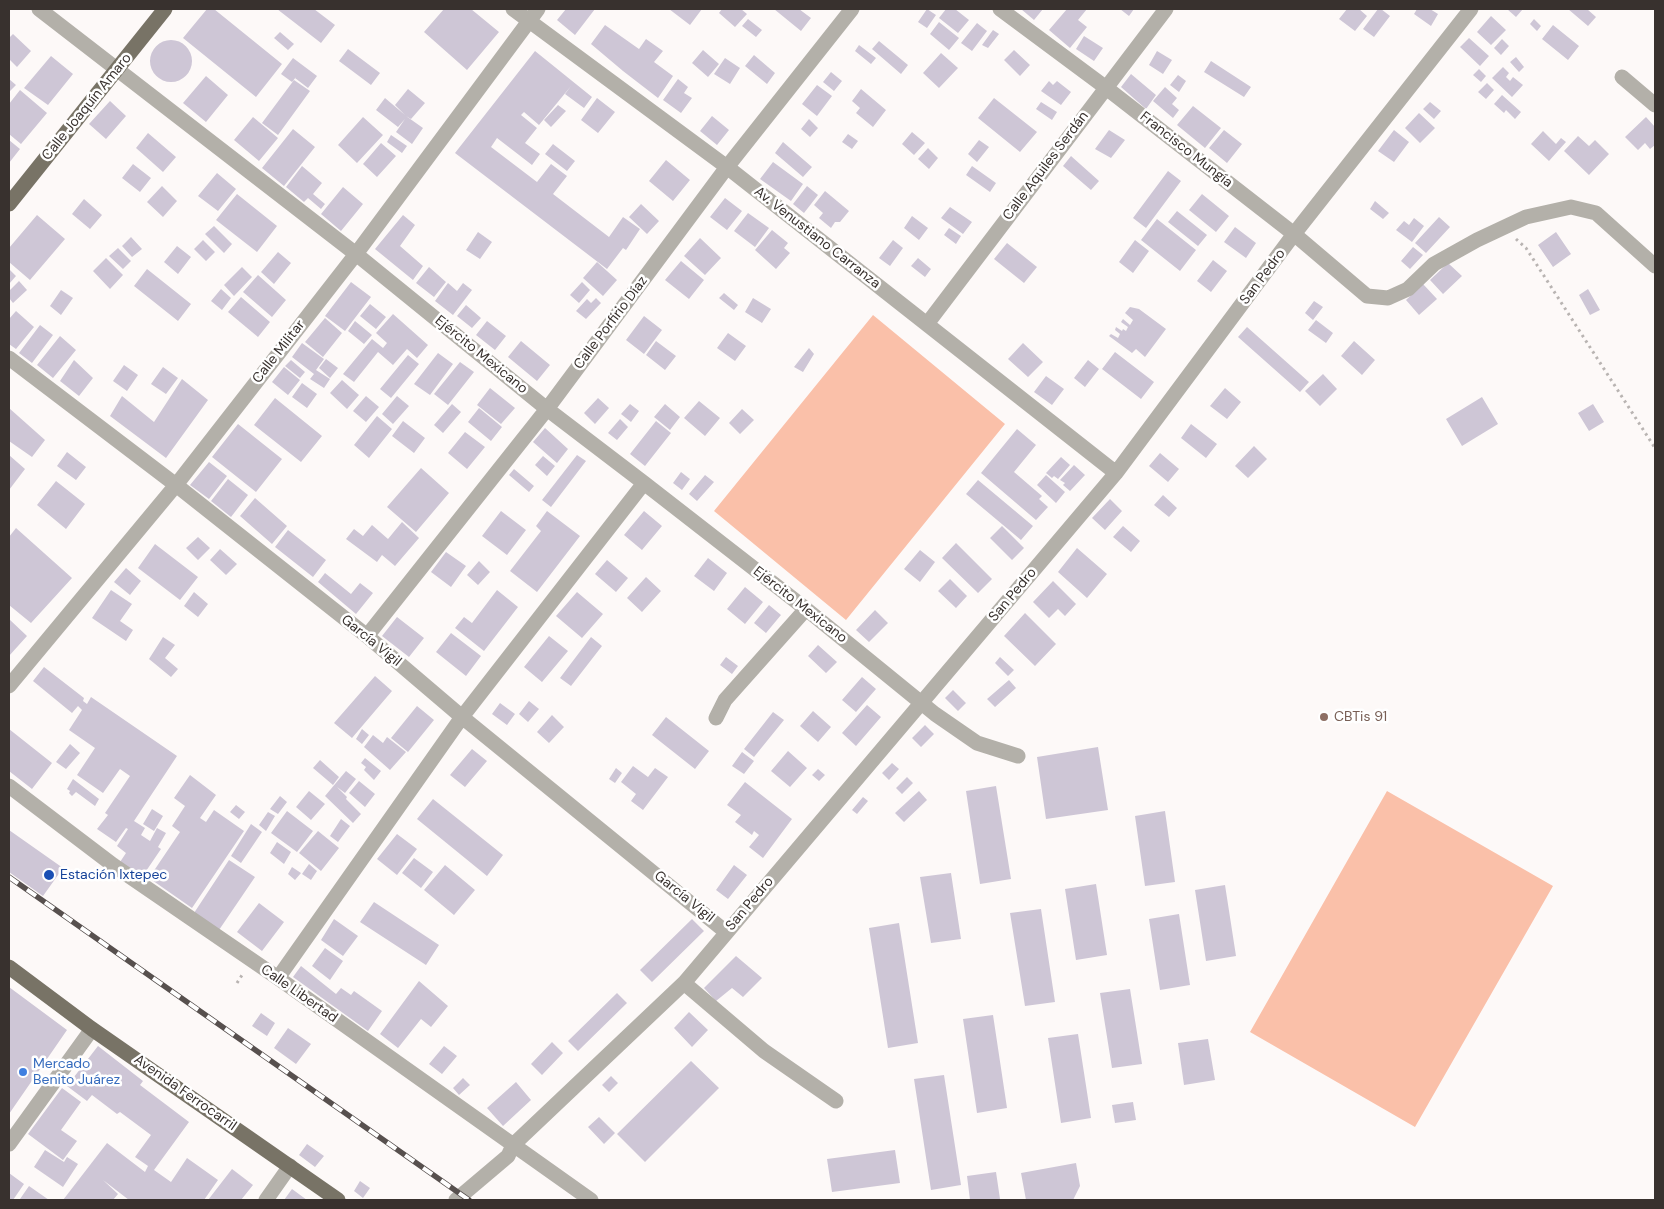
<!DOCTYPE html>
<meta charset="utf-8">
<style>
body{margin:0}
#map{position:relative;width:1664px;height:1209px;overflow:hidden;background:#fdf9f8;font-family:"DM Sans",sans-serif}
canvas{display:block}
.frame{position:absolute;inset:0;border:10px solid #38312e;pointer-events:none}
</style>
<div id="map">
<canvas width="1664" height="1209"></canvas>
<div class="frame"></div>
</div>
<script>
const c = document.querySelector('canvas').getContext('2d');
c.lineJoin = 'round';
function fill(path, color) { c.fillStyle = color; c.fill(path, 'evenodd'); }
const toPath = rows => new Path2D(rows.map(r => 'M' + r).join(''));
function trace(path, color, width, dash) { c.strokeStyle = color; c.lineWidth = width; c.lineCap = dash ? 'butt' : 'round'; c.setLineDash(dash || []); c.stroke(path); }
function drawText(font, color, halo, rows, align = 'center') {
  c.font = font + ' "DM Sans",sans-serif'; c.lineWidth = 5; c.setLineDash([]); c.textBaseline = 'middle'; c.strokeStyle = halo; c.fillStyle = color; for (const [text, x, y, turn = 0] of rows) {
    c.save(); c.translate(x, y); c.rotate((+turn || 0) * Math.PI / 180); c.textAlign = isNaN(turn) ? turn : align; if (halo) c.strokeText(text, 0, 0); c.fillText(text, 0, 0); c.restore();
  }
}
const green = toPath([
 [873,315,1005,424,846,620,714,511],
 [1387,791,1553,886,1415,1127,1250,1032]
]);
const building = toPath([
 [207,9,214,9,282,64,256,97,183,38],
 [277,9,314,9,335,25,321,43],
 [444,9,471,9,499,32,467,70,424,32],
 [566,9,595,9,575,35,557,20],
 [669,9,702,9,690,25],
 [722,9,741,9,747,14,735,27,719,13],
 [774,9,799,9,811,18,801,31],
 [927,9,936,15,927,28,918,22],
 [946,9,955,9,969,20,958,33,939,18],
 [1021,9,1043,9,1034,20],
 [1067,9,1087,9,1078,20,1087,27,1070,48,1049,30],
 [1120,9,1134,9,1129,16],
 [1347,9,1359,9,1367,16,1355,31,1339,19],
 [1378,9,1381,9,1390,16,1374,37,1363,29],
 [1417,9,1430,9,1438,14,1431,26,1414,14],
 [1507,9,1523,9,1516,17],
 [1568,9,1587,9,1596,17,1588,26],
 [1491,16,1506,30,1491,45,1477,32],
 [748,19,762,30,756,37,742,26],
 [1534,19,1541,26,1537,31,1530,24],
 [939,22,959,38,949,50,930,34],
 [977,23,987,31,972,51,961,43],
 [605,25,639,49,646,39,663,51,654,62,673,76,658,98,623,71,591,44],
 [1553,25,1579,46,1568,60,1542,39],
 [993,30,999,34,988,48,982,45],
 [280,32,294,44,288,50,274,38],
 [13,34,31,51,17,67,9,59,9,38],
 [1084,36,1103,48,1094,61,1076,49],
 [1469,38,1489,56,1480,66,1460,47],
 [1502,39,1509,46,1501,55,1494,48],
 '150 61a21 21 0 1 1 42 0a21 21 0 1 1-42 0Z',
 [879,41,908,65,901,74,872,49],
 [859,45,876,58,871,64,855,51],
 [348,49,380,73,371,85,339,61],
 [703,50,719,64,708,77,692,63],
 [1014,50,1030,65,1020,76,1004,60],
 [535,51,592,97,584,108,565,94,571,86,539,125,524,112,521,115,537,128,525,143,540,154,532,165,497,138,491,147,537,182,551,164,567,176,553,194,609,237,623,217,640,229,626,250,623,248,607,269,455,153],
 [1157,51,1172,60,1163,74,1149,65],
 [941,53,958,68,939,88,923,73],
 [754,55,775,73,767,84,745,66],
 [51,56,73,74,48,105,24,88],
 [1516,57,1524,67,1519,72,1510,62],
 [293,58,317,76,308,88,295,78,296,77,292,82,281,74],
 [725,58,740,68,730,84,714,74],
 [1211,61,1251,87,1244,97,1204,72],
 [1503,67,1509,73,1506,77,1510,81,1513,77,1523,85,1512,97,1492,78],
 [1479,69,1486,76,1481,82,1473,75],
 [831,72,842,81,834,91,823,82],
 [1131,74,1156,95,1146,109,1121,87],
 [1178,75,1186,81,1179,92,1170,85],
 [206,76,228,95,206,122,183,103],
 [9,79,16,85,10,91,9,90],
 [678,79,688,87,684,93,692,98,681,113,663,100],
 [294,80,310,91,278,135,262,123],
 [1049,81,1053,85,1057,81,1071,92,1061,105,1041,91],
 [1487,83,1494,90,1486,99,1478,92],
 [817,85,832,96,817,116,802,104],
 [1165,87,1177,98,1172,104,1179,110,1173,118,1153,101],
 [408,89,425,103,411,119,406,116,423,128,412,144,396,132,405,119,398,127,376,110,385,98,405,115,395,105],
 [861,89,886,110,873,127,856,113,860,108,852,101],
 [20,90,47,113,21,144,9,134,9,104],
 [1502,95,1521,112,1515,119,1506,110,1504,113,1494,104],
 [597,98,615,112,598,133,581,120],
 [994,98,1037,132,1020,152,978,118],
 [110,101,126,116,106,139,89,124],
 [1041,102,1057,112,1052,120,1036,109],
 [1430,102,1441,111,1434,119,1423,109],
 [558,105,566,111,551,127,544,120],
 [1193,106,1221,128,1205,148,1177,125],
 [1419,113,1435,128,1420,143,1405,128],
 [712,116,729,130,717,145,700,131],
 [253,117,278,138,259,161,234,140],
 [363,117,383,135,357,163,338,145],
 [1646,117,1655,127,1655,145,1650,149,1645,143,1638,150,1625,137],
 [809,119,818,128,810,137,801,129],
 [293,129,315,147,284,186,262,168],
 [1109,130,1125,140,1111,158,1095,149],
 [1224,130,1242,144,1227,163,1209,148],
 [1394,130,1409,142,1394,162,1378,151],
 [1543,131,1556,144,1561,138,1566,142,1549,161,1531,144],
 [912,132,925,143,914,155,902,144],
 [148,133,176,157,163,172,136,148],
 [848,134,858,141,852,149,842,142],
 [391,135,407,146,402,153,387,142],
 [1578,136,1589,146,1595,140,1609,154,1589,175,1564,151],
 [9,140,20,149,9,163],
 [979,140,989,147,977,162,968,154],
 [783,142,812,167,803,177,775,153],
 [381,143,396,156,377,177,363,164],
 [553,144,575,161,567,171,545,154],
 [928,148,938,158,929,169,918,159],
 [1071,156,1099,181,1091,190,1063,166],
 [666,160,690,180,673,201,649,181],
 [773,162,803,184,791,201,760,179],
 [133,164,151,178,140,192,122,178],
 [302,166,322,183,313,194,325,204,321,209,308,198,304,202,286,187],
 [972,166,996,183,990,192,966,175],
 [1168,171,1181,181,1146,228,1133,218],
 [217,173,236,189,218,211,198,196],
 [162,186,177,201,163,217,147,202],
 [807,186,818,195,804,213,793,204],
 [343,187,363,204,341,231,321,214],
 [825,191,849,211,840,222,835,222,831,228,819,218,823,213,814,205],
 [237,194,277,226,257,252,216,220],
 [1202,194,1229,216,1216,232,1189,210],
 [725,198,742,211,727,230,710,217],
 [84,199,102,215,90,229,72,214],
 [1375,201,1389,213,1383,219,1370,209],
 [641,204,659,221,647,234,629,217],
 [950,207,972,222,963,234,941,218],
 [1177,211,1207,235,1198,246,1168,222],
 [748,213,769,228,755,247,734,231],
 [37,215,65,239,30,280,9,262,9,248],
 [403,215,415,225,400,246,423,266,413,280,375,249],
 [912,216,928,228,919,240,904,228],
 [1439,217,1450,227,1426,253,1415,243],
 [1414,218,1424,226,1412,242,1396,230,1404,221,1409,225],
 [1157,219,1196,250,1180,271,1141,240],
 [214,226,232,244,224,253,205,234],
 [1235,227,1256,243,1246,258,1224,242],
 [949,228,961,236,956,244,944,235],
 [772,230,788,243,784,248,790,253,776,269,755,250],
 [478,232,492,242,480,259,466,250],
 [1556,232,1571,254,1553,267,1538,245],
 [131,237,142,249,132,257,122,246],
 [700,238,721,258,705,275,684,256],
 [203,240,215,252,206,261,194,249],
 [893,240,903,248,890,266,879,258],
 [1135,240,1149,251,1133,273,1119,262],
 [1007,243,1037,267,1024,283,994,259],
 [177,246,191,257,178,274,164,262],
 [1413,247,1423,255,1410,269,1401,261],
 [118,248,131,261,123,269,109,256],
 [278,252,291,263,274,284,261,272],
 [106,258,123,275,110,289,93,271],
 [918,258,931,269,925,277,911,266],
 [1213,260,1227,271,1211,292,1197,281],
 [681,261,704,280,689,299,665,280],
 [597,262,617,280,603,296,583,278],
 [1448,263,1462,276,1443,294,1430,280],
 [242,267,252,277,234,296,224,285],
 [429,267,446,282,434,297,416,283],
 [9,269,16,276,9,284],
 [147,269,191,304,178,321,134,286],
 [258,275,286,300,272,317,243,292],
 [19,281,27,290,13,303,9,298,9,291],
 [351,282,371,297,345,331,325,316],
 [582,282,590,290,579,303,570,295],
 [448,283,457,291,463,283,472,290,453,315,435,301],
 [1423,284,1437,299,1419,315,1406,300],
 [221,289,231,298,222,310,211,301],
 [1588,289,1600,310,1590,315,1579,295],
 [61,290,73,298,61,315,50,306],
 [724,293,738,305,734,310,719,298],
 [241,297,270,322,258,337,228,312],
 [596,298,601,303,586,319,576,311,587,299,591,303],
 [753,298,771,309,762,323,745,312],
 [1314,301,1323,307,1313,320,1305,313],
 [370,304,386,317,376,329,360,316],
 [466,305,481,318,472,328,457,316],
 [1130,307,1139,309,1166,329,1145,357,1136,349,1132,353,1109,336,1111,334,1118,338,1120,334,1115,330,1116,327,1122,331,1123,329,1126,331,1128,327,1121,322,1123,319,1130,325,1133,320,1125,313],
 [16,311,34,327,16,349,9,344,9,319],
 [393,314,428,345,417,358,407,349,393,365,378,352,354,382,343,374,372,339,383,348,387,343,376,333],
 [644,316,662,330,644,354,626,340],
 [325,318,342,333,323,357,305,342],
 [1316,320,1333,333,1326,343,1308,330],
 [355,321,372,335,364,344,348,331],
 [487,321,506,336,495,350,476,335],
 [40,325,53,335,32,363,19,353],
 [1247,327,1309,382,1300,392,1238,337],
 [728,333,746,346,735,361,717,348],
 [60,336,76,350,53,378,37,365],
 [521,341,550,365,537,381,508,357],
 [656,341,676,356,665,370,646,355],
 [1354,341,1375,360,1362,375,1341,356],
 [302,343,324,359,316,370,330,379,324,388,310,379,314,374,292,357],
 [1023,343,1043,362,1028,377,1008,359],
 [809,348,814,354,803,372,794,367],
 [1115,352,1154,382,1141,399,1102,369],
 [438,353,453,364,430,395,414,384],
 [408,355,419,364,391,398,380,389],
 [326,359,338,368,330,378,319,368],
 [74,360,93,378,79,396,60,381],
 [291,360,305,372,300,378,285,366],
 [1088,360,1099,369,1085,387,1074,378],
 [460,362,474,372,448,405,434,394],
 [124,365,138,375,127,391,113,381],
 [163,367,178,378,166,394,151,384],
 [284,367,300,380,288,395,272,382],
 [1323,374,1337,389,1320,406,1305,391],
 [1046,376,1064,389,1052,405,1034,392],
 [182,379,208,400,166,458,110,416,122,396,154,422],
 [342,380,359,395,347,409,330,393],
 [302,383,317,394,307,408,292,397],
 [490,388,515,408,501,424,477,405],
 [1225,388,1241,402,1227,419,1210,406],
 [366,396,379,407,366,422,353,411],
 [397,396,409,406,393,424,382,414],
 [1482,397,1498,424,1462,446,1446,419],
 [275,398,322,436,301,462,254,425],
 [598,398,609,408,595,424,584,413],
 [699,401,720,418,705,436,684,418],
 [452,404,461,412,443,433,434,425],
 [630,404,639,411,631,422,621,414],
 [665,404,680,417,670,430,654,417],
 [1593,404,1604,422,1589,431,1578,413],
 [9,408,45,440,32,457,9,441],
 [479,408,502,427,491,441,468,422],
 [742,409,754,420,740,434,729,423],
 [377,416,392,429,369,458,354,445],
 [620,419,628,427,617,440,608,433],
 [403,421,425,438,414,453,392,436],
 [656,421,671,433,645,466,630,454],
 [238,424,282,459,256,492,212,457],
 [1191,424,1217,444,1206,458,1181,438],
 [545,428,568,449,557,463,533,442],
 [1017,429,1036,445,1014,472,1042,496,1039,499,1048,507,1036,520,981,473],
 [465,432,485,447,467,469,448,453],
 [1254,446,1267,459,1248,478,1235,466],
 [67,452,86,467,76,480,57,466],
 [1160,453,1179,469,1168,482,1149,466],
 [9,455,25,469,9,490],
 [577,455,586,461,551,507,542,500],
 [543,456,555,466,547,476,535,465],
 [1061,457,1070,465,1058,479,1054,476,1052,478,1046,473],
 [209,462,227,476,209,499,190,485],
 [1074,465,1085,475,1070,491,1063,485,1065,483,1060,480],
 [421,468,449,493,416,532,387,507],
 [514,469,534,486,529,492,509,475],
 [681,472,690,479,682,490,673,483],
 [705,475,714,482,697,501,689,494],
 [1046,475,1065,492,1056,503,1037,485],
 [228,479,248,495,231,517,211,501],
 [978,480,1033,526,1021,540,966,494],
 [56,481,85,504,66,529,37,505],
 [1163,495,1177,508,1169,517,1154,505],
 [255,498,287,526,272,544,240,516],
 [1110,499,1122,511,1105,530,1092,518],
 [501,511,526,530,507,555,482,536],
 [547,511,580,536,537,592,510,571,541,531,536,526],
 [644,511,662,526,642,550,624,535],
 [402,522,419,538,395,566,382,555,377,562,346,539,354,529,363,536,372,525,388,539],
 [1002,526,1024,548,1012,560,990,538],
 [1123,526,1140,541,1131,552,1113,537],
 [16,528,72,578,31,623,9,605,9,537],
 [288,530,326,560,313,577,275,547],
 [198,537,210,548,198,560,186,548],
 [956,543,992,579,978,593,942,558],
 [155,544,198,577,180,600,138,568],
 [1077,548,1107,574,1087,598,1058,572],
 [220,549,237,564,226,575,210,560],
 [920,550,935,562,920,582,904,569],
 [446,552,466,566,451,587,431,572],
 [708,558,727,573,714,591,694,576],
 [607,560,628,578,616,592,595,574],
 [479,561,490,572,478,585,467,575],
 [126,568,141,581,130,595,114,582],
 [325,573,351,594,360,583,373,593,356,614,318,582],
 [646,577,661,591,642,612,627,598],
 [950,579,967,596,956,608,938,591],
 [1053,581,1076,604,1065,616,1058,609,1049,618,1033,602],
 [745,587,763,602,745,624,727,609],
 [111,590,132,604,120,621,133,630,126,641,92,618],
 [497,590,518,607,484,651,455,628,464,617,472,623],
 [194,592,208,604,198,617,184,606],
 [577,592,603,614,582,638,556,616],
 [769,605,781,615,766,633,754,623],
 [875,610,888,623,869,642,856,630],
 [1025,613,1056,644,1035,666,1004,636],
 [397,617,424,638,409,657,382,636],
 [9,619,27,636,9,656],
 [451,633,481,656,466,676,436,652],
 [549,636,568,651,542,682,524,667],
 [163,637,175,645,165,658,178,669,171,677,149,659],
 [591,637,602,646,571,686,560,678],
 [818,645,837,662,826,673,808,656],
 [726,657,738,666,732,674,720,665],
 [1000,657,1014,670,1008,676,995,663],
 [44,667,84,698,83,701,87,704,91,697,177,756,134,821,145,828,141,835,150,841,157,828,166,833,158,847,161,849,142,877,120,862,126,853,117,846,128,829,126,828,116,842,97,829,108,815,105,813,130,776,120,769,103,793,77,775,95,748,69,730,82,710,78,706,72,713,33,681],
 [375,676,392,691,352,738,334,723],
 [862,677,876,689,856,712,842,700],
 [1009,680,1016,688,995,707,987,699],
 [953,690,966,703,958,711,945,698],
 [529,701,539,709,528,722,519,714],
 [500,703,515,714,507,725,492,714],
 [867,705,881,717,856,746,842,733],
 [417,706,434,720,408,752,391,738],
 [813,711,831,727,818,742,800,726],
 [773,712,784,720,754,757,744,749],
 [552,715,564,727,549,743,537,732],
 [666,717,709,751,695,769,652,735],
 [925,725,934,734,921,747,912,738],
 [9,729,52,763,32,789,9,771],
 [362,729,369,735,362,744,356,739],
 [373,735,383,743,387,737,406,752,390,770,364,747],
 [70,744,80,753,66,769,56,762],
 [1098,747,1108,810,1046,819,1037,757],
 [472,749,487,761,465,787,450,775],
 [788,751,807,768,790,787,771,771],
 [742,752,754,761,744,774,732,766],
 [365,758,381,771,374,780,364,770,366,767,361,763],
 [320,760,339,777,333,785,313,768],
 [892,763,899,769,889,780,882,773],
 [633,766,648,777,655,768,668,777,643,810,631,801,636,794,621,782],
 [616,768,622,773,615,783,609,779],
 [818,769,825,775,819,781,812,775],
 [346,771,356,779,345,793,337,787,347,797,346,799,361,814,353,823,325,796],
 [190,775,216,795,200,818,206,822,214,810,244,831,192,908,149,878,180,832,172,826,185,806,174,798],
 [907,777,913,783,902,794,896,788],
 [73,779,99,799,95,806,76,792,72,796,69,793,70,791,67,789],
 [359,781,375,794,365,807,349,793],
 [745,782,792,819,763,858,749,847,759,835,754,831,752,835,735,822,741,815,727,805],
 [996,786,1011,879,980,884,966,791],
 [309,791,325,804,311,820,296,807],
 [919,791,927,800,904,822,895,813],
 [280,796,287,802,278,814,270,809],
 [863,797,868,801,857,814,852,810],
 [433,799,503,855,487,876,417,819],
 [236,805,245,812,239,819,230,812],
 [152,809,163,816,154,831,143,824],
 [287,811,313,831,297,852,271,833],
 [1165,811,1175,882,1145,886,1135,816],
 [268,812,275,816,266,831,259,825],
 [341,819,350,826,338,842,330,836],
 [251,824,262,832,241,863,231,856],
 [9,830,63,868,43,896,9,872],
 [318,831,339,848,321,871,299,853],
 [397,834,417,849,397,875,377,859],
 [277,842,291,852,284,864,270,853],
 [414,858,433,872,421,888,402,873],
 [229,860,255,877,219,930,194,913],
 [309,864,317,871,311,880,302,874],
 [445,865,475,890,454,915,424,890],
 [734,865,747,875,728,899,716,890],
 [292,867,301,873,295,880,288,874],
 [951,873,961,939,931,943,920,877],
 [1096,884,1107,955,1076,960,1065,889],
 [1225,885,1236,956,1206,961,1195,890],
 [374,902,439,945,426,965,360,922],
 [259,903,284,922,262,951,237,932],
 [1041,909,1055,1002,1025,1006,1010,913],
 [1179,914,1190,985,1160,990,1149,919],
 [334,919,358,936,343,956,321,940],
 [692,919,704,931,652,982,640,970],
 [899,923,918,1043,888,1048,869,928],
 [325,948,343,961,330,980,312,966],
 [736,956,762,978,743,997,732,988,716,1001,704,988],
 [301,966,336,994,341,988,351,995,354,991,382,1011,368,1031,293,977],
 [419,981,448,1006,431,1027,421,1019,398,1048,380,1034],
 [9,987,67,1030,9,1114],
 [1130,989,1142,1064,1112,1068,1100,993],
 [617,993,627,1003,578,1051,568,1041],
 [689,1012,708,1030,692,1047,674,1028],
 [261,1013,275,1023,267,1036,252,1026],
 [993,1015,1007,1108,977,1113,963,1019],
 [288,1028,311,1044,296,1064,274,1048],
 [1078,1034,1091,1118,1061,1123,1048,1038],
 [1208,1039,1215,1080,1184,1085,1178,1043],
 [552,1042,563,1053,542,1075,531,1064],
 [98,1046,143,1081,140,1085,189,1122,154,1170,171,1182,187,1158,218,1180,204,1200,129,1200,103,1180,118,1194,113,1200,63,1200,107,1143,145,1172,148,1166,135,1157,151,1135,120,1112,117,1114,92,1095,87,1101,67,1086],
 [444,1046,457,1056,442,1074,429,1064],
 [691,1061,719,1088,645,1162,617,1134],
 [944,1075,961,1185,931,1190,914,1079],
 [611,1076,618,1083,609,1092,602,1085],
 [463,1078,470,1085,459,1095,453,1088],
 [516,1082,531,1100,503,1126,487,1108],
 [62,1088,81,1102,61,1130,77,1141,63,1160,28,1134],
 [1133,1102,1136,1120,1115,1123,1112,1105],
 [599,1117,615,1133,604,1144,588,1127],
 [307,1144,324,1156,315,1167,299,1155],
 [45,1150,64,1162,67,1157,78,1164,63,1187,34,1167],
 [895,1150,900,1183,832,1192,827,1159],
 [1076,1163,1080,1186,1073,1200,1026,1200,1021,1173],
 [232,1169,253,1185,241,1200,208,1200],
 [996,1172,1000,1199,970,1200,967,1176],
 [9,1173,24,1184,13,1200,9,1200],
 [360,1181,370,1188,363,1198,354,1191],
 [29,1186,49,1200,22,1200,20,1199],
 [292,1189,307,1200,284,1200]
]);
const path = toPath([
 [1516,239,1526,248,1655,448],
 [237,983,244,972]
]);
const minor = toPath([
 [39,9,356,254,547,409,644,483,806,609,935,714,977,743,1018,756],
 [513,9,727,167,1116,473],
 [1000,9,1105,87,1294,234,1367,296,1388,298,1408,289,1434,264,1477,240,1526,217,1571,207,1596,213,1655,266],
 [1622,77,1655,105],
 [927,324,1166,9],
 [9,358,176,485,367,636,462,717,726,932],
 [367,636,547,409,727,167,852,9],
 [9,686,176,485,356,254,538,9],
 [716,718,725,700,806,609],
 [9,786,113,865,278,978,591,1200],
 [278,978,462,717,644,483],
 [684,983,764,1051,836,1101],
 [9,1144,92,1029],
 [266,1200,290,1166],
 [456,1200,508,1156,513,1145,684,983,1116,473,1294,234,1471,9]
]);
const major = toPath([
 [9,204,165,9],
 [9,967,92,1029,338,1200]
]);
const rail = toPath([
 [9,877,469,1200]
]);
const markers = [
 [1324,717,5,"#8d6e63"],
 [49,875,6,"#1a4fb4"],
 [23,1072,5,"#3f7fe0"]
];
const streetNames = [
 ["Calle Joaquín Amaro",87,107,-51],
 ["Francisco Mungía",1186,150,38],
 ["Calle Aquiles Serdán",1046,166,-53],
 ["Av. Venustiano Carranza",817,238,38],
 ["San Pedro",1263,277,-53],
 ["Calle Porfirio Díaz",611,323,-53],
 ["Calle Militar",279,352,-52],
 ["Ejército Mexicano",481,355,39],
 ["San Pedro",1013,595,-50],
 ["Ejército Mexicano",800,605,38],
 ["García Vigil",371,641,39],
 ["García Vigil",684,897,39],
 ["San Pedro",750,904,-50],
 ["Calle Libertad",299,994,35],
 ["Avenida Ferrocarril",185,1093,35]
];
const educationNames = [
 ["CBTis 91",1334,717]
];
const transitNames = [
 ["Estación Ixtepec",60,875]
];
const shopNames = [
 ["Mercado",33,1064],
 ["Benito Juárez",33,1080]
];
fill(green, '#fac0a9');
fill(building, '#cec6d6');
trace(path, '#b9b4b2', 3, [2.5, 4]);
trace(minor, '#b3b0a9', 15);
trace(major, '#787366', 15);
trace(rail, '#57504e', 5.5);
trace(rail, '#fff', 4, [11]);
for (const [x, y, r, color] of markers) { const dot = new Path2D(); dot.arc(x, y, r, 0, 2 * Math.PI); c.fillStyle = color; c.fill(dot); trace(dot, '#fff', 2); }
drawText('14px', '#38312e', '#fff', streetNames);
drawText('14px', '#785e54', '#fff', educationNames, 'left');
drawText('14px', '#164399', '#fff', transitNames, 'left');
drawText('14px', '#366cbe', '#fff', shopNames, 'left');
</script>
